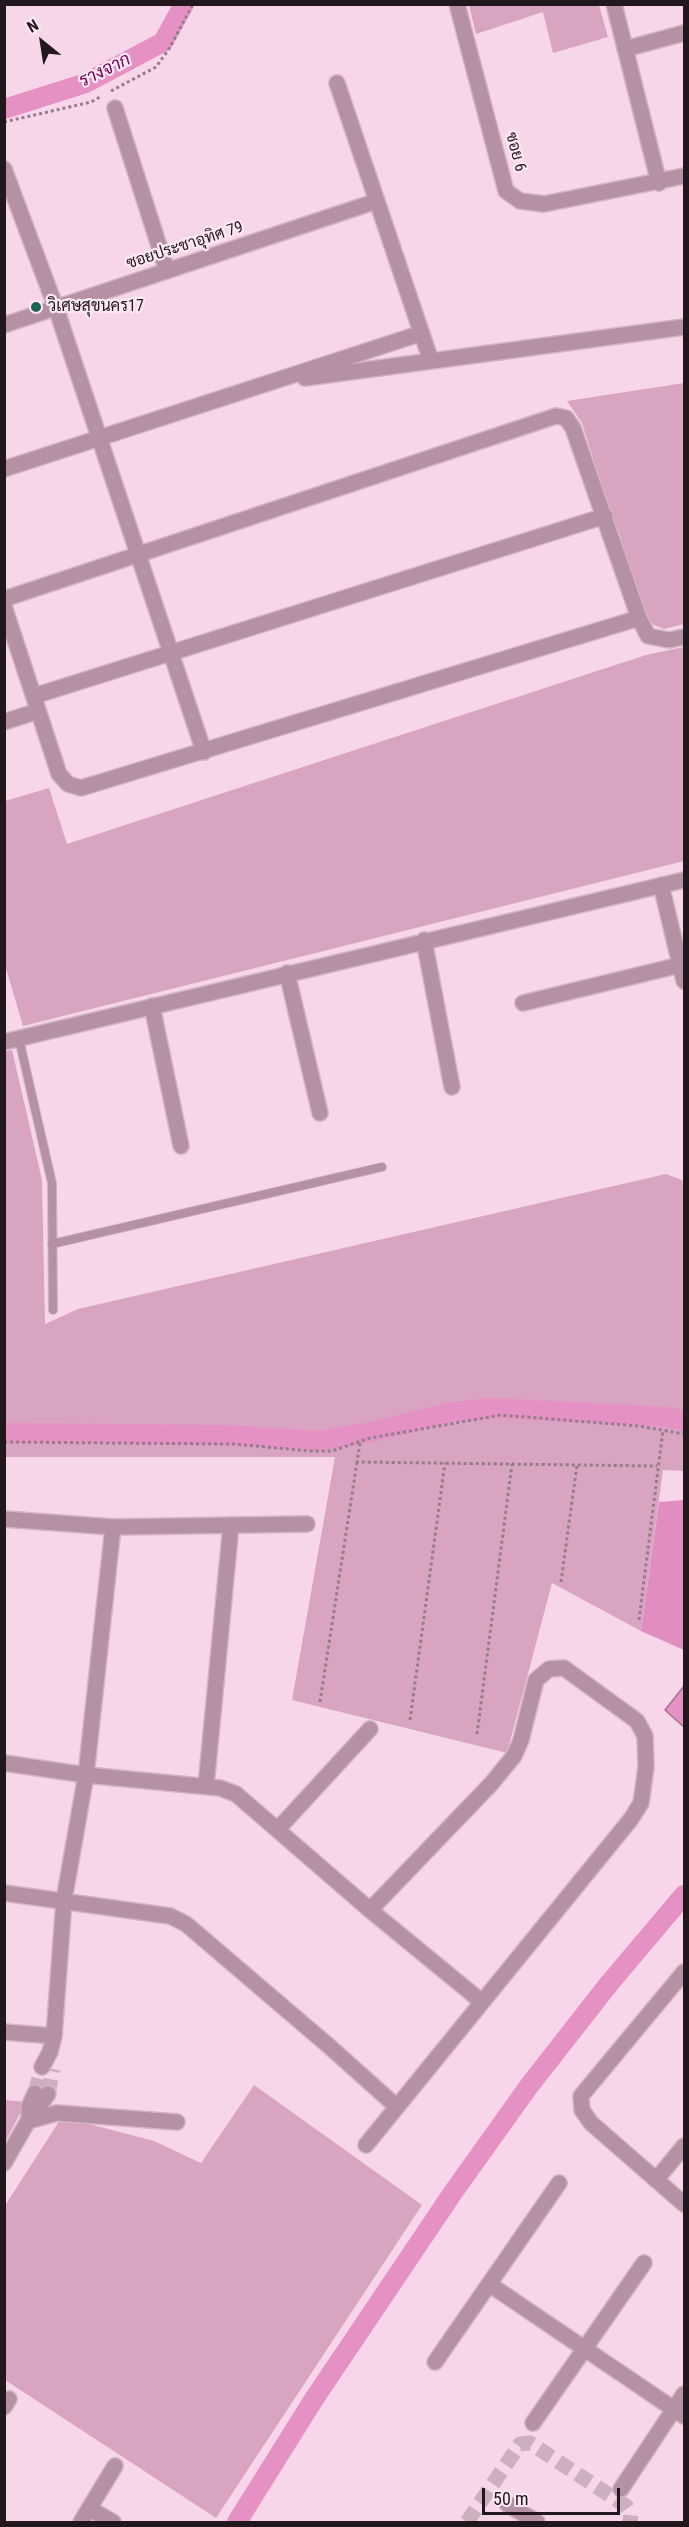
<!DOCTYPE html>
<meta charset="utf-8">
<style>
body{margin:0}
#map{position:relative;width:689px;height:2527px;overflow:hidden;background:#f8d6e9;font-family:"Roboto Condensed",sans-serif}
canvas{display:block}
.frame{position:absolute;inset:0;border:6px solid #23171e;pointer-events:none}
.north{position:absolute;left:12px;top:12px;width:60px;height:60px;-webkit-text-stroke:4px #fde8f3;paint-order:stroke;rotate:330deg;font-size:16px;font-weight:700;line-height:24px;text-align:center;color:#23171e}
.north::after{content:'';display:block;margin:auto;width:21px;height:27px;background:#23171e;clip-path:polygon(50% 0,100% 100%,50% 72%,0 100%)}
.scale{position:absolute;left:482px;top:2488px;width:138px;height:27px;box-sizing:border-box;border:3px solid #23171e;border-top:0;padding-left:8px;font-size:18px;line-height:21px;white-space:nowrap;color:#23171e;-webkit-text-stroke:4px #fde8f3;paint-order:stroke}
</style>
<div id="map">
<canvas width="689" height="2527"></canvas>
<div class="frame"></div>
<div class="north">N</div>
<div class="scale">50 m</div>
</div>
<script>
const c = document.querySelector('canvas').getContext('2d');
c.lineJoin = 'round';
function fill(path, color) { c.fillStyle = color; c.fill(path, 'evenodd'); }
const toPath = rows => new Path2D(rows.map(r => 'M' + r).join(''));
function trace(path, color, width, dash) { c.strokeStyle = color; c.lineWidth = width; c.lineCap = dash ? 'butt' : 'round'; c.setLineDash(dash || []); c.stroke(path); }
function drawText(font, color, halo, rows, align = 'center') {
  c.font = font + ' "Roboto Condensed",Sarabun,sans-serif'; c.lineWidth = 4.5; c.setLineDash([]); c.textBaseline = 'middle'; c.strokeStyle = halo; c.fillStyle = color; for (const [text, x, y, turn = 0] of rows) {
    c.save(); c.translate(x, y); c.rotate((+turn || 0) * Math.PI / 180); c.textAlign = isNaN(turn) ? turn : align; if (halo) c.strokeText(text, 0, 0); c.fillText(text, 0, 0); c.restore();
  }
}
const green = toPath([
 [469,5,599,5,608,37,553,53,543,12,476,34],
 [684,383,684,624,664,629,649,623,642,616,582,423,567,401],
 [684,647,684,861,23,1026,5,965,5,801,49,788,67,844,646,655],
 [12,1050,42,1180,45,1324,78,1309,666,1174,682,1180,684,1189,684,1471,663,1470,641,1631,552,1583,507,1753,292,1700,335,1457,5,1457,4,1052],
 [254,2085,422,2205,216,2518,5,2380,4,2207,62,2117,154,2141,201,2163],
 [5,2100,26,2102,5,2142]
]);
const forest = toPath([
 [684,1500,684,1650,641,1631,659,1502]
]);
const water = toPath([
 [684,1686,684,1727,665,1710,684,1686]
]);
const canal = toPath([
 [4,109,86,83,163,42,184,4],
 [4,1433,225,1435,319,1441,371,1432,448,1413,493,1408,667,1417,684,1421],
 [237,2522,314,2399,454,2191,529,2086,608,1985,684,1895]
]);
const streetTunnel = toPath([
 [35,2093,42,2067],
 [48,2094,53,2069],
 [467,2522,520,2444,530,2443,626,2506,631,2513,630,2522]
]);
const path = toPath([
 [111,91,156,67,169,49,193,4],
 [4,122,91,102,102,96],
 [4,1442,234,1444,309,1451,332,1451,370,1438,501,1415,639,1426,684,1434],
 [360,1443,357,1462,657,1466],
 [561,1582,577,1465],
 [639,1620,663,1430],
 [320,1702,357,1462],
 [410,1720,445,1463],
 [477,1734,512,1464]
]);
const lane = toPath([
 [19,1039,52,1183,53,1310],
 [52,1244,382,1167]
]);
const street = toPath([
 [457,4,506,191,520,201,544,204,684,176],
 [614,4,659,183],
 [625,49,684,33],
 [337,83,431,361],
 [115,108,167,271],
 [4,169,56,308,204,752],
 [4,325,377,201],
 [305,378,684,327],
 [4,469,422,333],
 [4,599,556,416,566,418,573,428,639,618,648,636,669,640,684,637],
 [4,606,59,774,68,784,81,788,639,618],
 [34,696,605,516],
 [4,722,38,711],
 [661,885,684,981],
 [424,940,452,1087],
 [287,973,320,1113],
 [523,1003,680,965],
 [152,1006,181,1146],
 [4,1042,684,880],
 [4,1519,113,1527,307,1524],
 [4,1763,86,1775,220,1788,236,1794,370,1910,482,2002],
 [206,1786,231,1525],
 [278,1829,370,1729],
 [4,1893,170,1916,186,1924,330,2047,397,2107],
 [684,1972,581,2096,582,2110,591,2123,684,2204],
 [4,2032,54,2036],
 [42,2067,50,2052,54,2036,64,1900,86,1775,113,1527],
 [29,2118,29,2107,35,2093],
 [28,2121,57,2113,177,2122],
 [366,2145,631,1819,641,1803,646,1767,645,1736,637,1721,564,1668,549,1669,536,1680,521,1740,514,1756,491,1784,370,1910],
 [4,2163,28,2121,48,2094],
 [656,2180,684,2146],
 [489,2284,684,2416],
 [435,2362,559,2183],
 [4,2407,9,2399],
 [533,2423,644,2263],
 [621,2489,684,2394],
 [507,2504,537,2522],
 [90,2509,113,2522],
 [81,2522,115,2466]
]);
const markers = [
 [36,307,6,"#1e6559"]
];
const streetNames = [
 ["ซอย 6",515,152,75],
 ["ซอยประชาอุทิศ 79",185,246,-18]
];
const poiNames = [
 ["วิเศษสุขนคร17",48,307]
];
const waterNames = [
 ["รางจาก",105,71,-26]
];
fill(green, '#d9a3c2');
fill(forest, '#e28dc0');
fill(water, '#e691c4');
trace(water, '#ac6c92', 1.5);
trace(canal, '#e691c4', 20);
trace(streetTunnel, '#cdb0c0', 15, [15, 8]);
trace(lane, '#d2b4c4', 10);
trace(street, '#d2b4c4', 18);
trace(path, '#947d8a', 3, [3, 3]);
trace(lane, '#b690a5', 8);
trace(street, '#b690a5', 15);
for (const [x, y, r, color] of markers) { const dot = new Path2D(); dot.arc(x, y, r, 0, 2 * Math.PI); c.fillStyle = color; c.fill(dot); trace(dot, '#fde8f3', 2); }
drawText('16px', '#23171e', '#fde8f3', streetNames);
drawText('16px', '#23171e', '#fde8f3', poiNames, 'left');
drawText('italic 18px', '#6f0652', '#fde8f3', waterNames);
</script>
